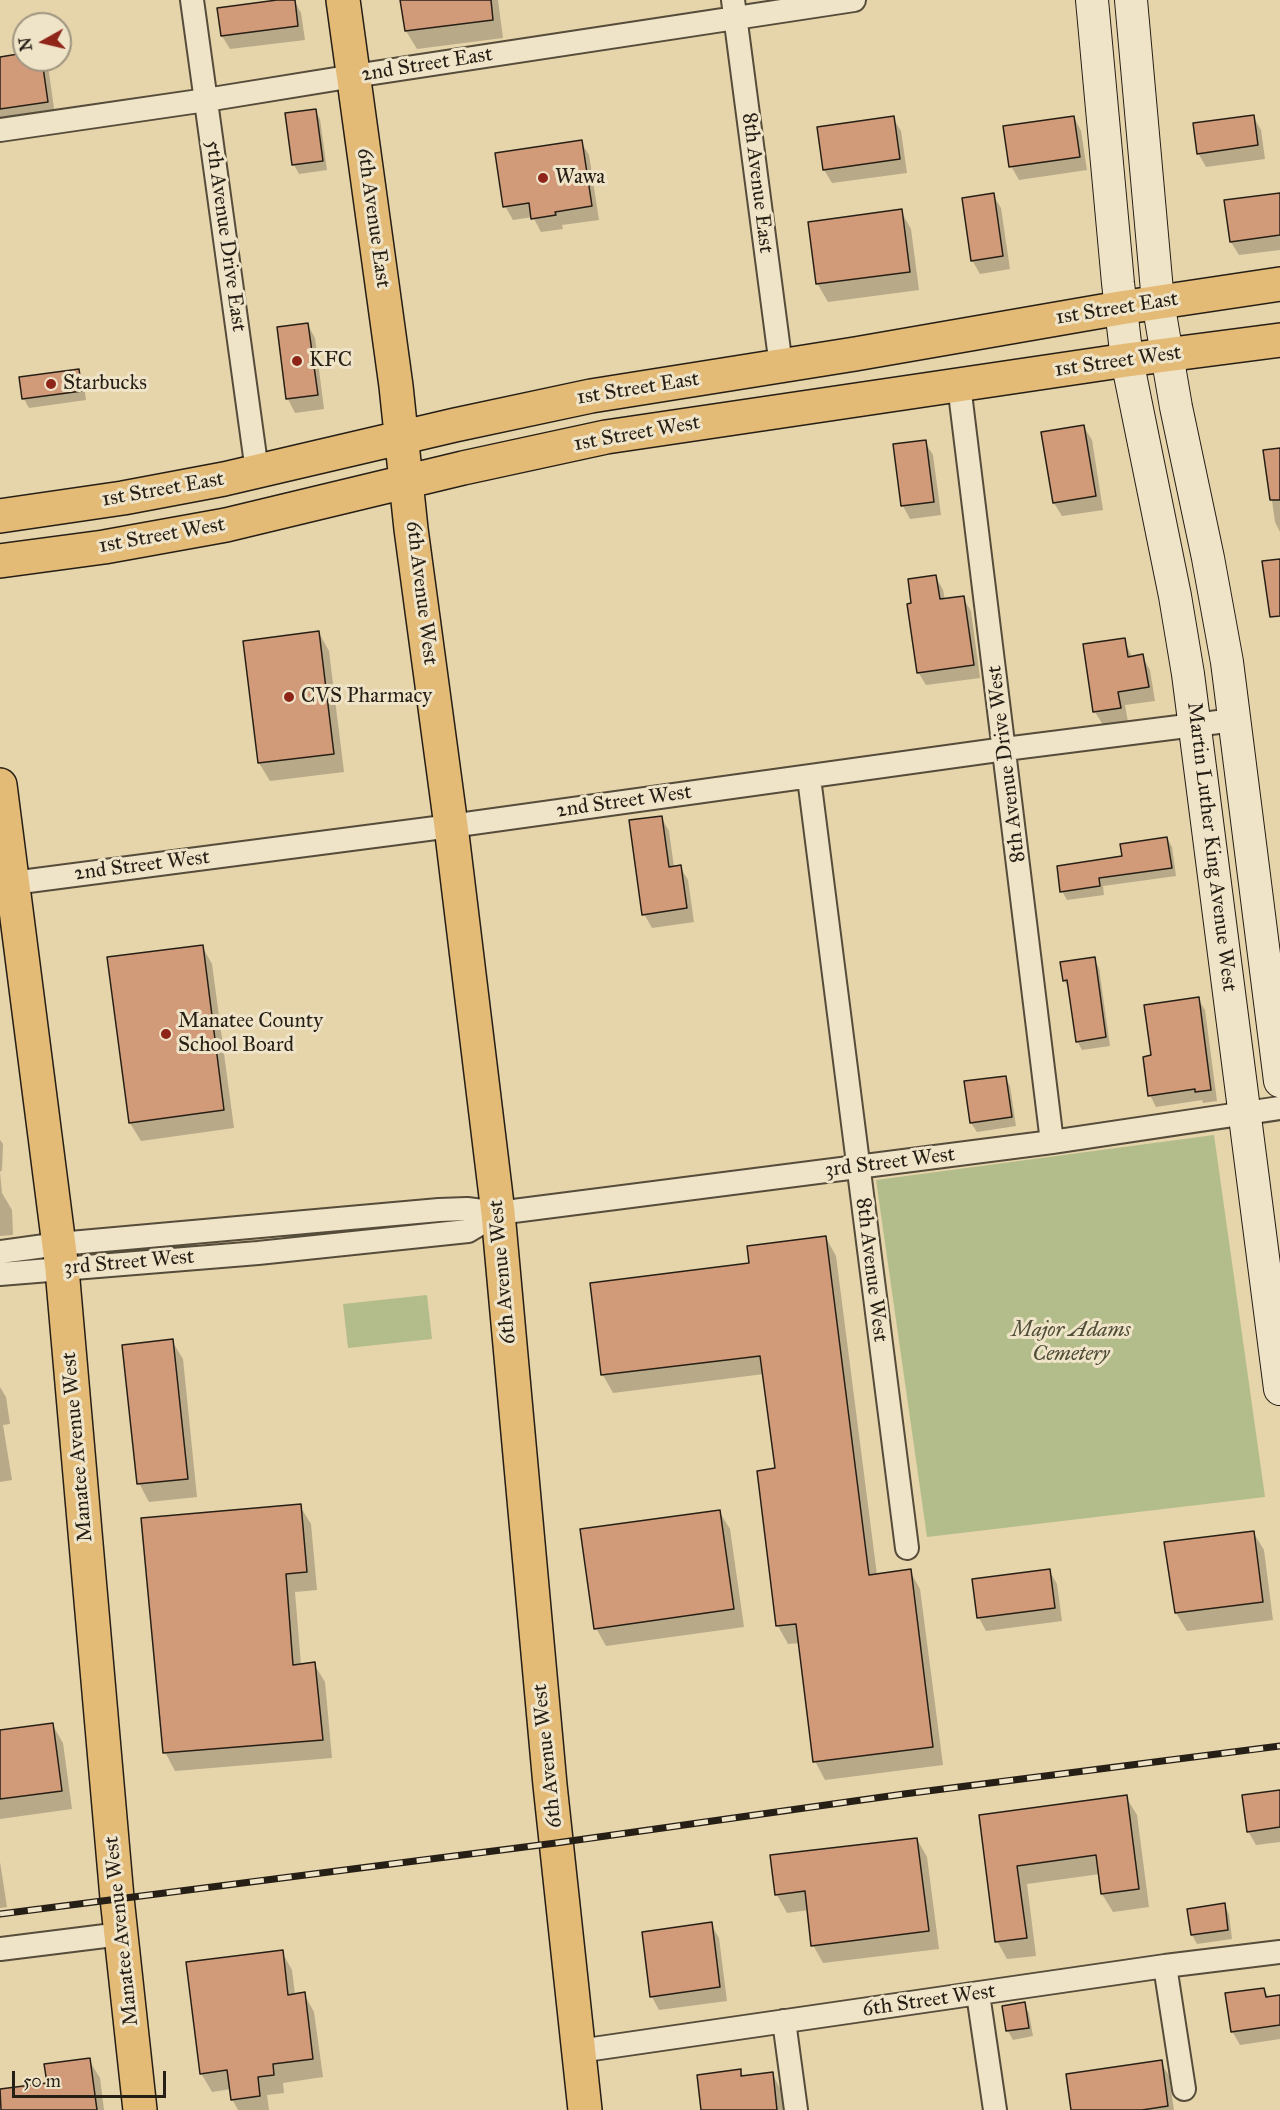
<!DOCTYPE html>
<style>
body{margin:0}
#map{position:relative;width:1280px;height:2110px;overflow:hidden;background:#e6d4ab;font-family:"IM FELL Great Primer",serif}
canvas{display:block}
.north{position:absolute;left:12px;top:12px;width:60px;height:60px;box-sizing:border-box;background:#efe3c8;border:2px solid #9f9580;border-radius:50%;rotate:262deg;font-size:16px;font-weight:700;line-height:24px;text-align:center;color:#261f15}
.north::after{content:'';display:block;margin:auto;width:21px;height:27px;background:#8f2418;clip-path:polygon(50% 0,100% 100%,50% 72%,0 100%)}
.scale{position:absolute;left:12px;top:2071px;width:154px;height:27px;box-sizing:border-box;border:3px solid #261f15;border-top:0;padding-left:8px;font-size:18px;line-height:21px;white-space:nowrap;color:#261f15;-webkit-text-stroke:4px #efe3c8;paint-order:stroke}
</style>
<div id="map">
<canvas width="1280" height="2110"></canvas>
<div class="north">N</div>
<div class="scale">50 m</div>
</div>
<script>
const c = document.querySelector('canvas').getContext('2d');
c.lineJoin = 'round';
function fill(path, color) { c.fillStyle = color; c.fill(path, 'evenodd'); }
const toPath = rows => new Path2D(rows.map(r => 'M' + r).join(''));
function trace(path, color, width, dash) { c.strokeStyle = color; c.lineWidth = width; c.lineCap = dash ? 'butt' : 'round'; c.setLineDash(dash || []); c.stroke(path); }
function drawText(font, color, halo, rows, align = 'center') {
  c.font = font + ' "IM FELL Great Primer",serif'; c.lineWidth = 6; c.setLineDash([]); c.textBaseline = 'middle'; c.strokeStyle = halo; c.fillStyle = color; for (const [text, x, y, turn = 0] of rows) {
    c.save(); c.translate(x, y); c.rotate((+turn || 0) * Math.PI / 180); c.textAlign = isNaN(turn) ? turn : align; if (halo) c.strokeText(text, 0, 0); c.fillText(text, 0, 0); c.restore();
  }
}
const green = toPath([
 [1214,1135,1265,1497,927,1537,876,1180],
 [427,1295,432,1339,348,1348,343,1304]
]);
const shadow = toPath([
 [289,0,294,0,301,13,305,40,230,49,222,36],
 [402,0,498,0,503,38,417,49,406,31],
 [24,55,24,60,44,60,48,66,55,115,2,123,0,118,0,58],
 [315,110,320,119,327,170,299,174,294,165,286,114],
 [1253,116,1261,130,1265,159,1206,167,1198,153],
 [1074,117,1081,131,1087,170,1019,180,1011,166],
 [893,118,901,131,907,173,832,183,824,170],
 [581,142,589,155,599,220,562,225,563,229,541,232,533,217,513,220,505,206],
 [1280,194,1280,250,1239,255,1231,242],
 [993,195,1001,208,1010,269,980,274,972,260],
 [901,211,911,229,919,290,828,302,817,283],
 [308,325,315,338,324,409,295,413,288,399,279,328],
 [78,371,83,379,86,400,29,408,24,399,21,378],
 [1084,427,1092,440,1103,510,1062,516,1054,503],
 [925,442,933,455,941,515,910,519,903,506],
 [1280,449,1280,532,1275,522,1265,451],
 [936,577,943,590,945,600,963,598,971,611,980,678,926,685,918,672,913,605],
 [319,633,329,651,344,772,270,781,259,763],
 [1124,640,1132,657,1142,656,1150,670,1155,701,1125,705,1128,722,1103,725,1095,712,1085,646],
 [661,817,669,831,674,867,680,867,688,880,694,922,652,928,644,914],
 [1167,838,1172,847,1176,876,1103,886,1104,895,1067,900,1062,891,1124,858],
 [202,946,212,964,234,1128,141,1141,130,1123],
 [1094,959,1099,968,1110,1046,1082,1050,1077,1041,1070,990,1064,980],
 [1198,999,1205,1010,1217,1101,1203,1103,1202,1100,1156,1107,1150,1095,1153,1057],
 [1005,1077,1010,1086,1016,1126,977,1132,971,1123],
 [0,1140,3,1144,2,1170,0,1172],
 [0,1172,2,1193,12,1210,13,1235,0,1236],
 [826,1238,836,1256,877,1575,910,1571,920,1589,943,1765,825,1780,815,1761,800,1643,788,1644,778,1626,776,1470,764,1374,613,1393,603,1375,591,1285,751,1264],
 [172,1341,183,1359,197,1497,149,1502,139,1483],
 [0,1387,6,1397,10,1424,3,1425,12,1480,0,1482],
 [300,1506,311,1524,317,1590,295,1592,301,1665,314,1664,325,1682,332,1758,175,1771,165,1752],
 [719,1511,730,1529,744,1627,606,1646,596,1628],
 [1253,1532,1264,1550,1273,1620,1187,1631,1176,1613],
 [1049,1570,1057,1584,1062,1621,986,1631,979,1618],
 [52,1724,63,1743,72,1809,0,1819,0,1732],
 [1280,1791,1280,1842,1256,1845,1248,1831],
 [1126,1797,1137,1815,1149,1907,1113,1912,1102,1894,1100,1874,1027,1884,1036,1956,1007,1959,997,1941,981,1816],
 [917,1839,927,1857,939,1949,823,1963,813,1945,809,1910,787,1913,777,1895,772,1857],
 [0,1862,7,1907,0,1908],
 [1224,1905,1229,1914,1232,1939,1197,1944,1192,1935],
 [711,1924,719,1938,727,2001,659,2010,652,1997],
 [282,1952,292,1970,295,1995,304,1994,314,2012,323,2077,283,2083,284,2093,267,2095,269,2110,238,2110,232,2099,231,2089,212,2092,201,2073],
 [1264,1989,1269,1998,1280,1997,1280,2039,1240,2045,1232,2031],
 [1024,2004,1029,2013,1033,2036,1013,2040,1008,2031,1004,2007],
 [89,2060,100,2078,104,2110,2,2110,0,2090,48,2084],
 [1161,2062,1169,2076,1174,2110,1073,2110],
 [740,2071,744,2077,772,2073,782,2092,785,2110,703,2110]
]);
const building = toPath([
 [277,0,295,0,298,26,221,36,217,8,277,0],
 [400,0,491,0,493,20,405,31,400,0],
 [24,53,24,60,42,60,48,102,0,109,0,57,24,53],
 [316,109,323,161,292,165,285,113,316,109],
 [1254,115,1258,145,1197,154,1193,123,1254,115],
 [894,116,900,159,823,170,817,127,894,116],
 [1074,116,1080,157,1009,167,1003,126,1074,116],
 [582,140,592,206,555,212,556,215,531,219,529,203,503,207,495,153,582,140],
 [994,193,1003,256,971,261,962,198,994,193],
 [1280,193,1280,235,1230,242,1224,200,1280,193],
 [902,209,910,272,816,284,808,222,902,209],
 [308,323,318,395,286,399,277,327,308,323],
 [79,369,82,391,22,399,19,377,79,369],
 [1084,425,1096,496,1053,503,1041,432,1084,425],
 [926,440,934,502,901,506,893,444,926,440],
 [1280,448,1280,500,1270,500,1263,450,1280,448],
 [1280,559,1280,616,1270,617,1262,561,1280,559],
 [936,575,940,599,964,596,974,665,917,673,907,604,911,603,908,579,936,575],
 [319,631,334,754,258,763,243,641,319,631],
 [1125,638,1128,657,1143,654,1149,687,1118,692,1121,708,1093,712,1083,644,1125,638],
 [662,816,669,867,681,865,687,908,642,915,629,820,662,816],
 [1167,837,1172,868,1099,878,1100,886,1060,892,1057,866,1122,856,1120,844,1167,837],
 [203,945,224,1110,129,1123,107,957,203,945],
 [1095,957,1106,1037,1076,1042,1067,980,1063,981,1060,962,1095,957],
 [1199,997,1211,1090,1195,1092,1195,1089,1148,1096,1143,1057,1151,1055,1144,1005,1199,997],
 [1006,1076,1012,1117,970,1123,964,1081,1006,1076],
 [826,1236,869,1575,911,1569,933,1747,813,1762,796,1624,776,1626,757,1471,775,1468,760,1356,601,1375,590,1283,749,1263,747,1246,826,1236],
 [173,1339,188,1479,137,1484,122,1345,173,1339],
 [301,1504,307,1572,286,1574,293,1665,315,1662,323,1740,163,1753,141,1518,301,1504],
 [720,1510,734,1609,594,1629,580,1529,720,1510],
 [1254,1531,1263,1602,1175,1613,1164,1542,1254,1531],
 [1050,1569,1055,1608,977,1618,972,1579,1050,1569],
 [53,1723,62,1791,0,1799,0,1730,53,1723],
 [1280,1790,1280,1827,1247,1832,1242,1795,1280,1790],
 [1127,1795,1139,1889,1101,1894,1096,1855,1017,1866,1027,1938,995,1942,979,1815,1127,1795],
 [917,1838,929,1931,811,1946,805,1891,775,1895,770,1855,917,1838],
 [1225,1903,1228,1930,1191,1935,1187,1909,1225,1903],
 [712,1922,720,1987,650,1997,642,1932,712,1922],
 [283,1950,288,1995,305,1992,313,2059,273,2064,274,2075,258,2077,260,2096,231,2100,227,2070,200,2074,186,1962,283,1950],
 [1264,1988,1266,1997,1280,1995,1280,2025,1231,2032,1225,1993,1264,1988],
 [1025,2002,1029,2028,1006,2031,1002,2006,1025,2002],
 [90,2058,97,2110,1,2110,0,2089,47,2083,44,2064,90,2058],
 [1162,2060,1168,2106,1142,2110,1071,2110,1066,2074,1162,2060],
 [741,2069,741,2076,773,2072,777,2110,701,2110,697,2075,741,2069]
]);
const street = toPath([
 [192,0,257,471],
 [733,0,781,366],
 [0,130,206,100,354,76,854,0],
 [959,385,1052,1142],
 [809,778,907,1548],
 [13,883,451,826,1005,749,1234,720],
 [0,1252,59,1244,439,1210,467,1209,498,1213,1052,1142,1280,1108],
 [0,1274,258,1253,468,1231,498,1213],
 [0,1949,121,1934],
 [1165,1966,1184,2089],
 [978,1994,995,2110],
 [784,2021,796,2110],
 [579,2051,1165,1966,1280,1952]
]);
const secondary = toPath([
 [1092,0,1118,283,1127,360,1175,596,1188,674,1280,1389],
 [1131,0,1158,302,1176,407,1208,558,1227,662,1280,1081]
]);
const primary = toPath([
 [343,0,396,386,411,529,451,826,498,1213,550,1785,585,2110],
 [0,516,123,498,224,479,455,425,591,396,855,354,1120,308,1280,284],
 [0,561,104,547,226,525,463,468,606,437,1127,360,1280,340],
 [0,785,62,1269,117,1898,140,2110]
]);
const rail = toPath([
 [0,1914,556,1843,904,1794,1280,1746]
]);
const markers = [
 [543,178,6,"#8f2418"],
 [297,361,6,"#8f2418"],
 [51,384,6,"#8f2418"],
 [289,697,6,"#8f2418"],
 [166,1034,6,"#8f2418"]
];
const streetNames = [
 ["2nd Street East",427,65,-9],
 ["8th Avenue East",757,183,83],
 ["6th Avenue East",373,218,82],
 ["5th Avenue Drive East",225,236,82],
 ["1st Street East",1117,309,-9],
 ["1st Street West",1118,362,-8],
 ["1st Street East",638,389,-9],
 ["1st Street West",637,434,-10],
 ["1st Street East",163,490,-10],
 ["1st Street West",162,536,-10],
 ["6th Avenue West",421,593,83],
 ["8th Avenue Drive West",1007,764,-97],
 ["2nd Street West",624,802,-8],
 ["Martin Luther King Avenue West",1211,847,83],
 ["2nd Street West",142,866,-7],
 ["3rd Street West",890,1163,-7],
 ["3rd Street West",129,1263,-5],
 ["8th Avenue West",871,1270,83],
 ["6th Avenue West",503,1272,-95],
 ["Manatee Avenue West",78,1447,-95],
 ["6th Avenue West",548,1756,-96],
 ["Manatee Avenue West",122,1931,-96],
 ["6th Street West",929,2001,-8]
];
const poiNames = [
 ["Wawa",555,178],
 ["KFC",309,361],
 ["Starbucks",63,384],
 ["CVS Pharmacy",301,697],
 ["Manatee County",178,1022],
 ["School Board",178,1046]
];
const parkNames = [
 ["Major Adams",1071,1331],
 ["Cemetery",1071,1355]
];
fill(green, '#b3bd8b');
fill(shadow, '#0003');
fill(building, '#d19b79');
trace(building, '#261f15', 1.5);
trace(street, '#564c3a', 26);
trace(secondary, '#261f15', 34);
trace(primary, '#261f15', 36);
trace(street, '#efe3c8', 22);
trace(secondary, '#efe3c8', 32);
trace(primary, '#e3ba76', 33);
trace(rail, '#261f15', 7);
trace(rail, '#efe3c8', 4.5, [14]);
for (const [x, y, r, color] of markers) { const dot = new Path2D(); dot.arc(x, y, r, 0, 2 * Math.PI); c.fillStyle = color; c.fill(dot); trace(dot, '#efe3c8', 2); }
drawText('21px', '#261f15', '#efe3c8', streetNames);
drawText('21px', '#261f15', '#efe3c8', poiNames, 'left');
drawText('italic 21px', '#504e38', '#efe3c8', parkNames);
</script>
